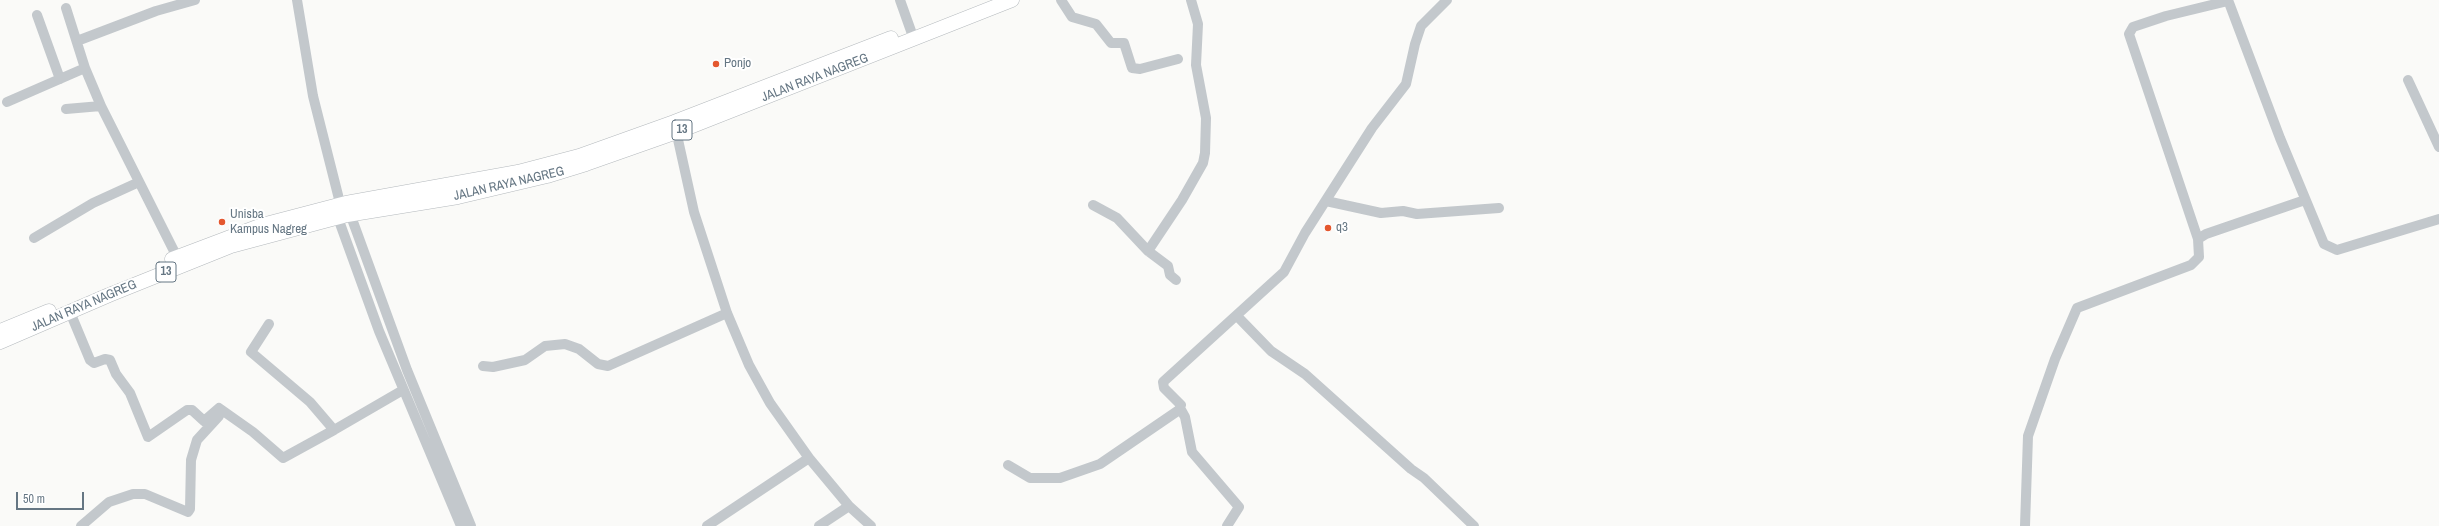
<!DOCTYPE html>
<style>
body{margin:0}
#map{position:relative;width:2439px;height:526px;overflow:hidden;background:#fafaf8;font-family:"Archivo Narrow",sans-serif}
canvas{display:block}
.scale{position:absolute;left:16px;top:492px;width:68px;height:18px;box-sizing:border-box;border:2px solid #657683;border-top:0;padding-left:5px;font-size:12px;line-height:14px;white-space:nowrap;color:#657683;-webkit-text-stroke:3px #fff;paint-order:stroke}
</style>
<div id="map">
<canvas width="2439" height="526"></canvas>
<div class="scale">50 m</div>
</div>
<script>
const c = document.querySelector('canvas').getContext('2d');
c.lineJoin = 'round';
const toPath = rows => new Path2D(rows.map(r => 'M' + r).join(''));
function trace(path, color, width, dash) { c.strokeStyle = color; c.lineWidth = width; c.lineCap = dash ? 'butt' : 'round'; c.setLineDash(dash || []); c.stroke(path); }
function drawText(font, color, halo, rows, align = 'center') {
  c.font = font + ' "Archivo Narrow",sans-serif'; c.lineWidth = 4; c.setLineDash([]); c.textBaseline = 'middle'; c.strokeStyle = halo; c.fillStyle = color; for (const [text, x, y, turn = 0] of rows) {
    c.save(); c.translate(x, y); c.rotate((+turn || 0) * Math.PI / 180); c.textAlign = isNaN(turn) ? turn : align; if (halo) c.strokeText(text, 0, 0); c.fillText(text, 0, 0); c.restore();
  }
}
const minor = toPath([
 [297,0,313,96,339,199,336,206,338,218,379,331,461,526],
 [900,0,911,31],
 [1061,0,1072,17,1096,24,1111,43,1124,43,1132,68,1140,69,1178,59],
 [2228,0,2280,138,2324,244,2337,250,2439,219],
 [66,8,85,68,101,106],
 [37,15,60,79],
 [77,41,156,11,195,0],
 [2408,80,2439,147],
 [7,102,85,68],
 [66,109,101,106,177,257],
 [675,126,694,212,727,313,749,365,770,403,809,458,849,506,871,526],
 [1326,201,1381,213,1403,211,1417,214,1499,208],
 [1093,205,1117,218,1148,251],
 [348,208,407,370,471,526],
 [34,238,93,203,139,182],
 [2198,239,2129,34,2133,27,2166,16,2228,1],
 [1176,280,1170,275,1168,266,1148,251,1182,200,1203,163,1205,153,1206,118,1196,65,1198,24,1191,0],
 [70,312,90,360,94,363,105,359,110,360,116,374,130,393,148,437,187,410,192,410,204,421,219,408,253,432,283,458,334,430],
 [1237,316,1271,351,1305,374,1411,469,1424,478,1474,526],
 [269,324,251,352,310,402,334,430,403,390],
 [483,366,493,367,525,360,545,346,565,344,579,349,598,364,608,366,727,313],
 [1180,408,1185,417,1192,452,1239,507,1227,526],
 [1008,465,1030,478,1060,478,1100,464,1179,410,1181,405,1164,388,1163,382,1284,272,1305,233,1372,128,1406,84,1415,44,1421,26,1447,0],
 [81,526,109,502,133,494,145,494,188,512,190,509,191,460,197,440,219,416],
 [707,526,809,458],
 [819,526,849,506],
 [2025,526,2028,436,2055,359,2077,308,2191,265,2199,257,2198,239,2206,234,2305,200]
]);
const highway = toPath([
 [172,259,262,225,346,203,518,172,579,156,674,122,891,38],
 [0,331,49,311],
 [0,342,109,295,231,246,347,215,458,197,547,176,586,164,677,132,1012,0]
]);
const markers = [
 [716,64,4,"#e4572e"],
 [222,222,4,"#e4572e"],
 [1328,228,4,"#e4572e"]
];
const shields = [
 [682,130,20],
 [166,272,20]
];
const shieldNames = [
 ["13",682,130],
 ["13",166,272]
];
const poiNames = [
 ["Ponjo",724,64],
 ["Unisba",230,215],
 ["Kampus Nagreg",230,230],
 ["q3",1336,228]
];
const streetNames = [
 ["JALAN RAYA NAGREG",815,78,-21],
 ["JALAN RAYA NAGREG",509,184,-13],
 ["JALAN RAYA NAGREG",84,306,-23]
];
trace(highway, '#b4b9bd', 15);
trace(minor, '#c3c8cc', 10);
trace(highway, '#fff', 14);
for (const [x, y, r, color] of markers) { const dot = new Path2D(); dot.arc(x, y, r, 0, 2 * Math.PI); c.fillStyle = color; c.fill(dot); trace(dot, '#fff', 1.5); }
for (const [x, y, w] of shields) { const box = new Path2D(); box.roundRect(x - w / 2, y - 10, w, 20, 3); c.fillStyle = '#fff'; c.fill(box); trace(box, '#657683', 1); }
drawText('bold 12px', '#657683', null, shieldNames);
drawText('13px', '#657683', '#fff', poiNames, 'left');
drawText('13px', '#657683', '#fff', streetNames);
</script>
